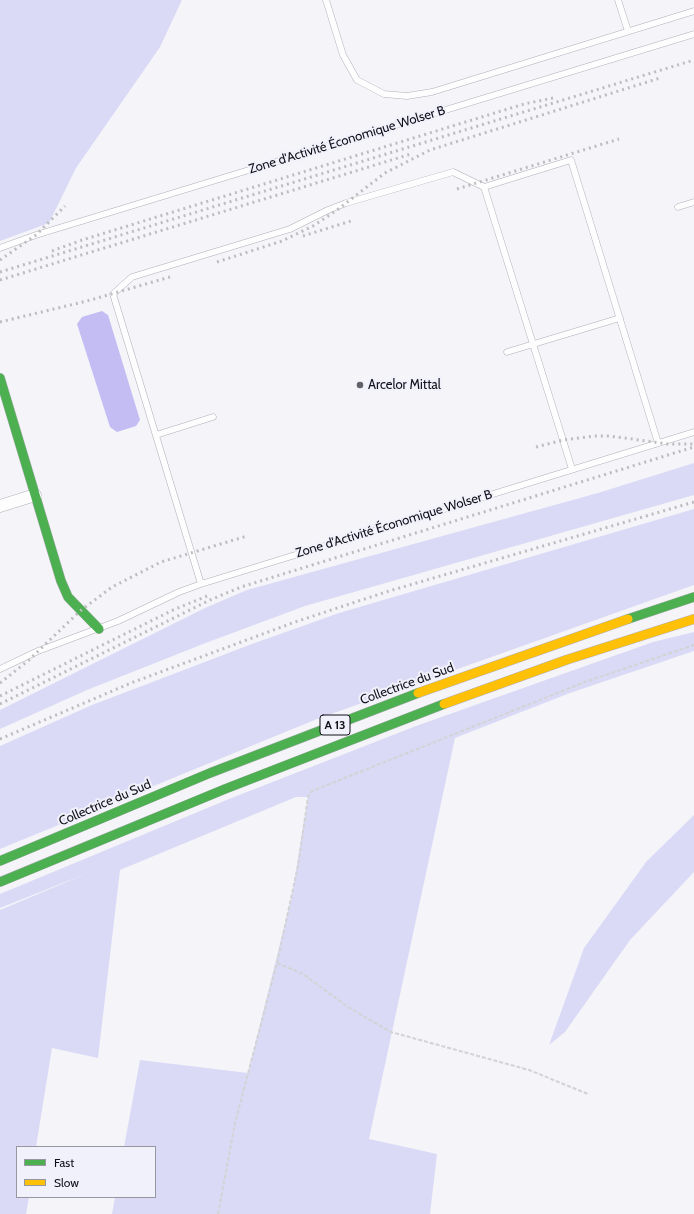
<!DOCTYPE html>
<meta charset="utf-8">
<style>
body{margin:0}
#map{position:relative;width:694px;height:1214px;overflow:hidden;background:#f4f4f9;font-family:Cabin,sans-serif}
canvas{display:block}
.legend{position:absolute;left:16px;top:1146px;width:140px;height:52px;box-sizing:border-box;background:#f1f1fc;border:1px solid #9797a1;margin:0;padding:5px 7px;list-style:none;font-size:12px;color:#111019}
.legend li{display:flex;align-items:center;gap:8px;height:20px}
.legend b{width:20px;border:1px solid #9797a1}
</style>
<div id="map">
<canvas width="694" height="1214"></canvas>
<ul class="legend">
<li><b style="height:5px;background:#4caf50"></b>Fast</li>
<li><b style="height:5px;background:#ffc107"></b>Slow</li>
</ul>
</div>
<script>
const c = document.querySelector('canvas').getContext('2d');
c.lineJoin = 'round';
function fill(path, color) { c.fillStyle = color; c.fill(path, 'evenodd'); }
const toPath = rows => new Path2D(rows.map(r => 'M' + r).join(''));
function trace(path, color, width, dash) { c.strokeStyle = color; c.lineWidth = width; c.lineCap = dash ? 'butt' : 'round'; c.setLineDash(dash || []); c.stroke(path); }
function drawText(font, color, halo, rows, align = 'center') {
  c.font = font + ' Cabin,sans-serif'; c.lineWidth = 4; c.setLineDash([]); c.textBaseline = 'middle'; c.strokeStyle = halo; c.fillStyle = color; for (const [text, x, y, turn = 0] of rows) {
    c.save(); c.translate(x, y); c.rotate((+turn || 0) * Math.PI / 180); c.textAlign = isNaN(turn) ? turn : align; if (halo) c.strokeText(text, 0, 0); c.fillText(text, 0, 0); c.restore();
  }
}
const green = toPath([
 [0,0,182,0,160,47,76,168,49,223,0,241],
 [694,463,694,495,305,606,203,644,87,690,0,729,0,710,205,608,247,590,598,493],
 [694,509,694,585,317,719,0,849,0,746,92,705,252,644,339,613],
 [694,632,694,651,570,693,455,738,369,1139,437,1154,430,1214,112,1214,115,1197,155,1197,155,1147,124,1147,140,1060,248,1073,292,895,308,797,296,797,120,870,98,1058,52,1048,36,1147,17,1147,17,1197,29,1197,26,1214,0,1214,0,910,88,873,0,908,0,894,229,799,416,726,653,642],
 [694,815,694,872,630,940,565,1032,549,1045,584,948,646,862]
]);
const water = toPath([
 [102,311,108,315,140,420,136,426,117,432,110,427,77,324,82,317]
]);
const path = toPath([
 [277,963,303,974,348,1007,391,1032,529,1070,588,1094],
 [218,1214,235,1123,277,963,298,866,308,797,312,791,585,682,694,645]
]);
const lane = toPath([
 [326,0,343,55,357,80,384,94,407,96,432,92,694,11],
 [618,0,628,31],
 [678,207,694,202],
 [0,248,36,235,694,34],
 [507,352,620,318],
 [156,435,213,417],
 [572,469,484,187,571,160,658,443],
 [201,584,113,294,132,277,290,229,328,210,346,203,453,172,484,187],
 [0,669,38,651,118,621,179,592,201,584,694,432]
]);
const street = toPath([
 [0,506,35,495]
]);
const fast = toPath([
 [0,378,61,581,68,597,99,629],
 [628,619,694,597],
 [0,861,210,773,418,693],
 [0,882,225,789,444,704]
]);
const slow = toPath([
 [418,693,628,619],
 [444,704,566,660,694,619]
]);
const rail = toPath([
 [457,189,619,139],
 [303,236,351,221],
 [52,251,82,240,524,104,553,98],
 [0,260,36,235,65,206],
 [217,262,282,241,313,226,337,210,385,173,430,150,660,78],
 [0,272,694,60],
 [0,280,411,154],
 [0,322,87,301,170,277],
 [536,447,563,440,594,436,610,436,668,444,693,444],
 [0,683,29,660,80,611,112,587,161,562,247,536],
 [0,696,173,610,207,596],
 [0,704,210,600,241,587,694,447],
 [0,739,131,683,295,622,389,591,694,502]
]);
const markers = [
 [360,385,4,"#606067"]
];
const shields = [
 [335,725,30]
];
const shieldNames = [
 ["A 13",335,725]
];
const streetNames = [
 ["Zone d'Activité Économique Wolser B",347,140,-17],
 ["Zone d'Activité Économique Wolser B",394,524,-17],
 ["Collectrice du Sud",407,684,-20],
 ["Collectrice du Sud",105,803,-23]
];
const poiNames = [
 ["Arcelor Mittal",368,385]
];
fill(green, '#dbdaf6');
fill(water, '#c3bdf3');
trace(lane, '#b0b0b7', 7);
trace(street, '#b0b0b7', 13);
trace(fast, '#b0b0b7', 10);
trace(slow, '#b0b0b7', 10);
trace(path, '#d3d3d5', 2, [4, 2]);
trace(lane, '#fdfdfe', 6);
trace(street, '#fdfdfe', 12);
trace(fast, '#4caf50', 9);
trace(slow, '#ffc107', 9);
trace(rail, '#bdbcbe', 3, [2, 4]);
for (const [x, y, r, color] of markers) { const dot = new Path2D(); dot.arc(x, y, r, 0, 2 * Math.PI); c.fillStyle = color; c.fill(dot); trace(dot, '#f1f1fc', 1.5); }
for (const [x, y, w] of shields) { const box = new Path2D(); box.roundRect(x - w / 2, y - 10, w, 20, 3); c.fillStyle = '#f1f1fc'; c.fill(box); trace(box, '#111019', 1); }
drawText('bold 12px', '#111019', null, shieldNames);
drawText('13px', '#111019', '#f1f1fc', streetNames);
drawText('13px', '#111019', '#f1f1fc', poiNames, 'left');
</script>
